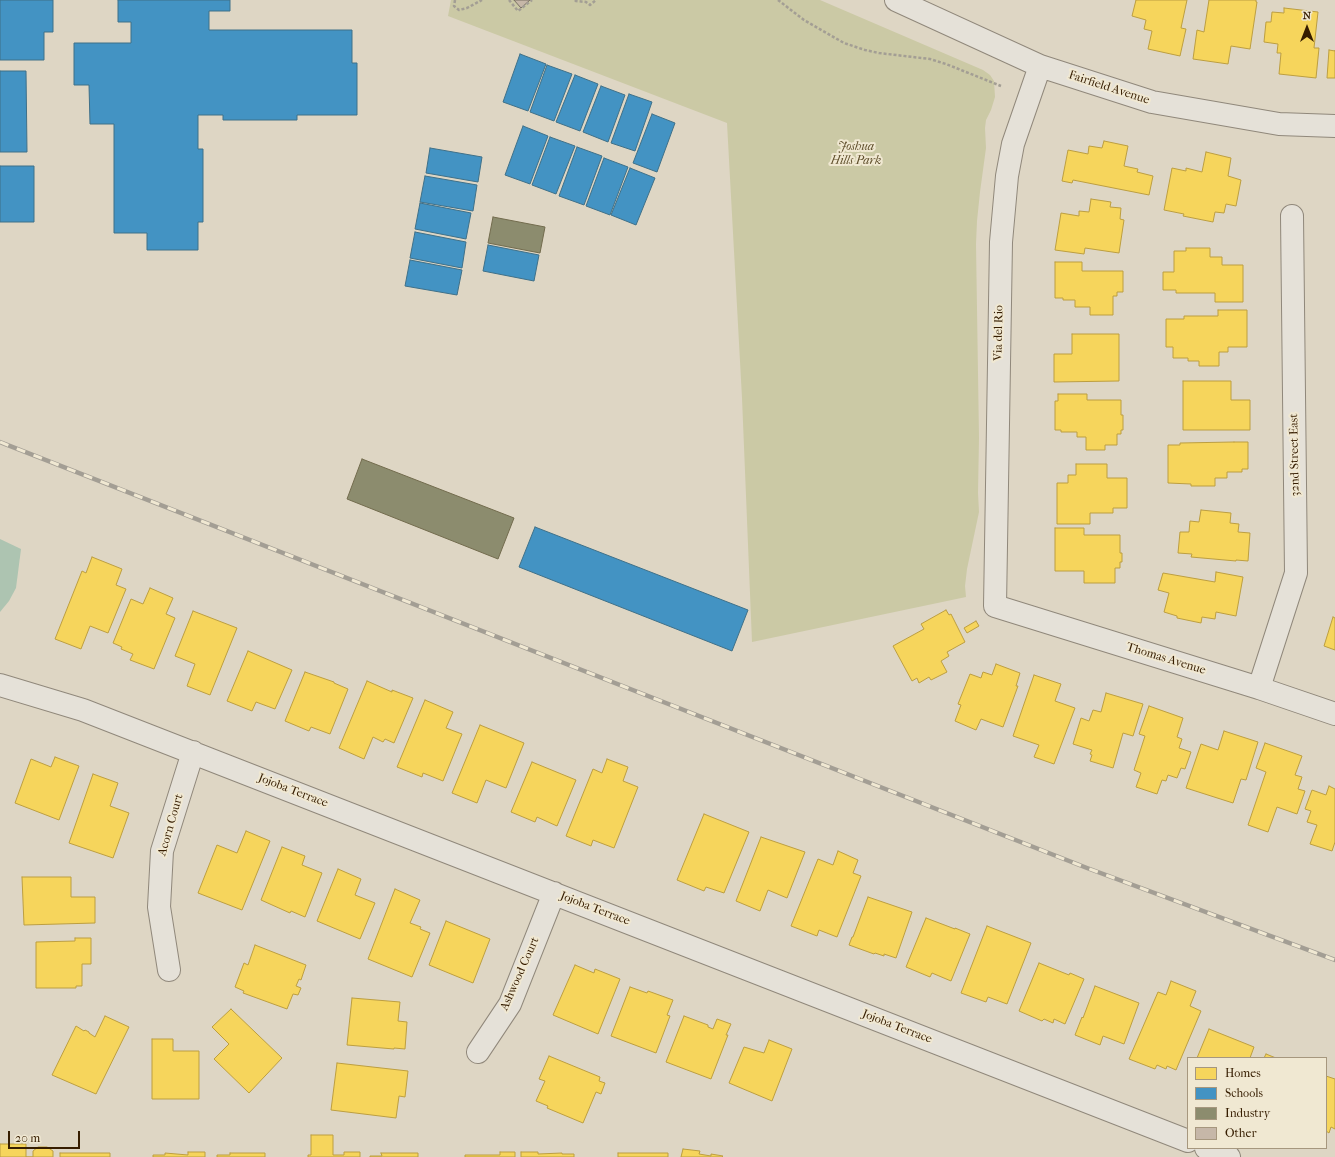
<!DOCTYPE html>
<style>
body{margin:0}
#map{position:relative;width:1335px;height:1157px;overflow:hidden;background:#ded6c4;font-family:"IM FELL French Canon",serif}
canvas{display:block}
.legend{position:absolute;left:1187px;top:1057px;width:140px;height:92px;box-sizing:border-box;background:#f0e8d2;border:1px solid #a6977e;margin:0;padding:5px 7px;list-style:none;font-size:12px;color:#361d00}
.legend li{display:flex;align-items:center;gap:8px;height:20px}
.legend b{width:20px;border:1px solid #a6977e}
.north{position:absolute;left:1287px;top:8px;width:40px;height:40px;-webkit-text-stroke:3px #f0e8d2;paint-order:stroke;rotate:0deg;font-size:11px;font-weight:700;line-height:16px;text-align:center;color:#361d00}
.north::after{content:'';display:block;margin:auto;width:14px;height:18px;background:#361d00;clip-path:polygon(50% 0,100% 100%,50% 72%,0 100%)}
.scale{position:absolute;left:8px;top:1131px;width:72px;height:18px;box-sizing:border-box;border:2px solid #361d00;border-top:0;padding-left:5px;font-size:12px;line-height:14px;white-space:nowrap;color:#361d00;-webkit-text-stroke:3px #f0e8d2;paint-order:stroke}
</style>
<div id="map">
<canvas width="1335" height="1157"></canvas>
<ul class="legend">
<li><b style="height:11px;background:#f6d55c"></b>Homes</li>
<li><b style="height:11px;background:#4393c3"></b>Schools</li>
<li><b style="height:11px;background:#8c8c6e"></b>Industry</li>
<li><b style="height:11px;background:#c6b7a8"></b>Other</li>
</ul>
<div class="north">N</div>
<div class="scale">20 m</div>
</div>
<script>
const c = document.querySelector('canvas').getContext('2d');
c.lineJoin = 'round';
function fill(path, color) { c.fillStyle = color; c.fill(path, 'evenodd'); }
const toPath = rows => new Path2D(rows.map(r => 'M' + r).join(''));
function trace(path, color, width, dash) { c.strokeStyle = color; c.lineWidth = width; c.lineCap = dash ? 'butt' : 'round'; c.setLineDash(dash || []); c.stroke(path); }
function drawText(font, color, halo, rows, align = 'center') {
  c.font = font + ' "IM FELL French Canon",serif'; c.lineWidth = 4; c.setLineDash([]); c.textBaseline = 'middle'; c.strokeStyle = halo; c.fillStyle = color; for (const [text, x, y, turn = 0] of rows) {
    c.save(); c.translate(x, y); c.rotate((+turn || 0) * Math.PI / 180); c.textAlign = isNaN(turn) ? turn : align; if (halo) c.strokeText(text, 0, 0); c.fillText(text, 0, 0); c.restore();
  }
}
const green = toPath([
 [451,0,820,0,983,70,990,75,994,81,995,97,991,110,986,120,985,128,986,148,980,192,977,221,976,244,979,438,978,493,979,512,967,569,965,586,966,597,752,642,742,398,727,123,448,16]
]);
const water = toPath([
 [0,539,21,549,16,588,9,601,0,612]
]);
const homes = toPath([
 [1136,0,1187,0,1181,28,1186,29,1180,56,1148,49,1152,31,1144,29,1146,20,1132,16,1136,0],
 [1209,0,1256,0,1256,2,1257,2,1250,49,1231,46,1228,64,1193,59,1197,30,1204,32,1209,0],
 [1284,8,1318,12,1314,48,1319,48,1316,78,1279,74,1281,53,1277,53,1278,44,1264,42,1266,22,1271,22,1272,12,1284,13,1284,8],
 [1329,50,1335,51,1335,50,1335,78,1327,78,1329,50],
 [1104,141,1128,146,1124,166,1138,169,1137,172,1153,176,1149,195,1073,180,1072,183,1062,181,1068,150,1088,154,1089,146,1102,148,1104,141],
 [1206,152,1231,158,1228,176,1241,180,1236,206,1226,204,1224,213,1215,212,1213,222,1183,216,1184,214,1164,210,1172,168,1186,171,1186,168,1202,172,1206,152],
 [1091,199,1111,202,1110,207,1121,208,1120,219,1124,220,1119,253,1085,248,1084,254,1055,250,1061,213,1079,216,1079,211,1089,212,1091,199],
 [1186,248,1210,248,1210,257,1222,257,1222,265,1243,265,1243,302,1215,302,1215,293,1176,293,1176,290,1163,290,1163,272,1174,272,1174,251,1186,251,1186,248],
 [1055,262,1082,262,1082,271,1123,271,1123,292,1117,292,1117,296,1113,296,1113,315,1090,315,1090,307,1075,307,1075,300,1063,300,1063,298,1055,298,1055,262],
 [1218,310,1247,310,1247,347,1228,347,1228,352,1219,352,1219,366,1199,366,1199,361,1188,361,1188,358,1173,358,1173,347,1166,347,1166,319,1184,319,1184,316,1218,316,1218,310],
 [1072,334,1119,334,1119,381,1054,382,1054,354,1072,354,1072,334],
 [1183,381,1231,381,1231,400,1250,400,1250,430,1183,430,1183,381],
 [1058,394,1087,394,1087,400,1121,400,1121,415,1123,415,1123,430,1121,430,1121,434,1117,434,1117,445,1105,445,1105,450,1086,450,1086,437,1077,437,1077,432,1061,432,1061,430,1055,430,1055,401,1058,401,1058,394],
 [1234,442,1248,442,1248,469,1242,469,1242,472,1227,472,1227,478,1215,478,1215,486,1191,486,1191,484,1168,483,1168,445,1180,445,1180,443,1234,442],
 [1076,464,1107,464,1107,478,1127,478,1127,508,1113,508,1113,513,1090,513,1090,524,1057,524,1057,483,1068,483,1068,475,1076,475,1076,464],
 [1201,510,1231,513,1230,523,1239,524,1238,532,1250,533,1248,561,1236,560,1236,561,1191,557,1192,554,1178,553,1180,532,1189,532,1190,521,1199,522,1201,510],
 [1055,528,1084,528,1084,535,1120,535,1120,553,1122,553,1122,562,1120,562,1120,568,1115,568,1115,583,1084,583,1084,571,1055,571,1055,528],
 [92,557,122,569,116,585,126,589,108,633,90,626,81,649,55,639,82,571,86,573,92,557],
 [1216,572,1243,577,1236,616,1216,612,1215,619,1202,617,1201,623,1177,618,1177,616,1164,612,1169,593,1158,590,1163,573,1215,582,1216,572],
 [150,588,173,598,166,614,175,618,154,669,130,660,133,654,121,649,122,647,113,643,131,599,143,604,150,588],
 [946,610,949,615,951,614,965,642,947,652,949,656,941,661,947,672,931,680,929,677,919,683,917,678,912,681,893,646,924,629,921,624,946,610],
 [193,611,237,628,210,695,187,686,195,664,175,656,193,611],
 [1333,617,1335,618,1335,650,1324,646,1333,617],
 [976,621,979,626,967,633,964,628,976,621],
 [248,651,292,670,275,709,256,702,252,711,227,701,248,651],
 [996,664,1020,673,1016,686,1018,686,1003,727,981,719,976,730,955,721,961,705,958,704,970,674,981,678,983,672,992,675,996,664],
 [305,672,334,682,334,683,348,689,330,734,311,727,309,731,285,721,305,672],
 [1034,675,1061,684,1055,701,1075,708,1054,764,1034,757,1039,745,1013,736,1034,675],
 [367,681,392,692,392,690,413,698,394,743,385,739,383,742,373,737,364,759,339,748,367,681],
 [1106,693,1143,704,1133,736,1123,733,1113,768,1090,761,1092,755,1090,754,1092,750,1073,744,1081,718,1089,721,1093,710,1101,712,1106,693],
 [425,700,453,712,446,728,462,734,443,781,423,773,422,777,397,767,425,700],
 [1149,706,1183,718,1177,737,1182,739,1179,748,1191,752,1185,769,1181,768,1177,778,1168,775,1166,781,1162,780,1157,794,1136,787,1141,773,1134,770,1145,736,1139,734,1149,706],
 [480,725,524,743,506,788,486,780,477,803,452,793,480,725],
 [1224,731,1258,742,1246,780,1241,779,1233,803,1186,788,1201,744,1218,750,1224,731],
 [1265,743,1302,756,1295,775,1302,777,1298,789,1305,791,1297,814,1277,807,1268,832,1248,825,1266,772,1256,768,1265,743],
 [55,757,79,766,59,820,15,803,31,759,51,767,55,757],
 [607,759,628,767,623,781,638,787,614,848,593,840,591,846,566,836,593,769,602,773,607,759],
 [532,762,576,780,557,826,537,817,535,822,511,812,532,762],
 [93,774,118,783,110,806,129,813,113,858,69,843,93,774],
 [1329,786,1335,789,1335,842,1332,851,1310,844,1317,825,1307,822,1311,811,1305,809,1312,790,1326,795,1329,786],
 [704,814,749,832,724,893,706,887,704,891,677,880,704,814],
 [246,831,270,841,242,910,198,893,217,845,237,853,246,831],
 [761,837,805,852,787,898,768,890,760,911,736,901,761,837],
 [282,847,305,856,302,865,322,873,305,917,291,911,290,913,261,900,282,847],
 [838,851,858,860,853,873,861,876,837,937,819,930,817,936,791,926,818,859,833,865,838,851],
 [338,869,361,879,355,895,375,903,360,939,317,921,338,869],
 [22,877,71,877,71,897,95,897,95,923,24,925,22,877],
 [395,889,420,900,410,923,421,927,420,929,430,933,412,977,368,959,395,889],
 [868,897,912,912,896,958,884,954,884,956,875,953,874,954,849,945,852,937,853,937,868,897],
 [926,918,955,929,955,928,970,934,951,981,932,973,930,977,906,967,926,918],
 [446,921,490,939,473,983,429,965,446,921],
 [987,926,1031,943,1007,1004,988,997,986,1002,961,993,987,926],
 [75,938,91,938,91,964,82,964,82,986,76,986,76,988,36,988,36,942,75,941,75,938],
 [255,945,306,965,301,980,299,979,296,986,301,988,298,995,293,994,287,1009,243,993,244,991,235,987,244,963,248,965,255,945],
 [1039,963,1069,975,1070,973,1084,979,1065,1024,1054,1019,1053,1023,1044,1019,1042,1021,1019,1011,1039,963],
 [575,965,594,973,595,969,620,979,598,1034,553,1015,575,965],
 [1171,981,1196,991,1190,1006,1201,1011,1176,1070,1167,1066,1166,1069,1157,1065,1155,1069,1129,1059,1158,992,1166,995,1171,981],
 [1095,986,1139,1003,1124,1044,1103,1036,1100,1045,1075,1035,1082,1017,1083,1018,1095,986],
 [630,987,647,993,648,991,673,1000,667,1015,670,1016,656,1053,611,1036,630,987],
 [352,998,400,1002,398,1021,407,1022,405,1049,394,1048,394,1049,347,1045,352,998],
 [231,1009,282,1058,249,1093,214,1059,229,1044,212,1027,231,1009],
 [105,1016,129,1027,96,1094,52,1075,76,1026,84,1031,85,1030,89,1032,89,1033,95,1037,105,1016],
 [684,1016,708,1025,708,1027,713,1029,717,1019,731,1024,726,1035,728,1035,711,1079,666,1062,684,1016],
 [1209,1029,1254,1047,1250,1058,1197,1058,1209,1029],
 [152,1039,173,1039,173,1051,199,1051,199,1099,152,1099,152,1039],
 [769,1040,792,1049,772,1101,729,1083,744,1047,764,1053,769,1040],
 [1266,1054,1276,1058,1264,1058,1266,1054],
 [549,1056,600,1077,599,1081,605,1083,601,1094,596,1092,583,1123,547,1108,548,1106,536,1101,545,1081,539,1079,549,1056],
 [337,1063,408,1071,405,1097,399,1096,396,1118,331,1110,337,1063],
 [1326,1076,1335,1079,1335,1129,1331,1127,1329,1133,1326,1131,1326,1076],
 [311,1135,333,1135,333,1155,344,1155,344,1152,360,1152,360,1157,308,1157,308,1155,311,1155,311,1135],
 [0,1144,26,1144,26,1157,33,1157,33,1151,38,1147,47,1147,53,1151,53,1157,0,1157,0,1144],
 [683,1149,700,1151,699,1154,711,1156,711,1154,723,1156,722,1157,681,1157,683,1149],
 [188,1152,205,1152,205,1157,153,1157,153,1155,165,1155,165,1153,188,1155,188,1152],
 [500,1152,515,1152,515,1157,465,1157,465,1155,500,1155,500,1152],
 [521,1152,538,1152,538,1154,562,1153,562,1154,574,1154,574,1157,521,1157,521,1152],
 [60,1153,110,1153,110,1157,60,1157,60,1153],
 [230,1153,265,1153,265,1157,217,1157,217,1155,230,1155,230,1153],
 [381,1153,418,1153,418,1157,370,1157,370,1156,382,1156,381,1153],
 [618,1153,668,1153,668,1157,618,1157,618,1153]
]);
const schools = toPath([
 [0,0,53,0,53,32,44,32,44,60,0,60,0,0],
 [118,0,230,0,230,11,209,11,209,30,352,30,352,63,357,63,357,115,297,115,297,120,223,120,223,115,198,115,198,149,203,149,203,222,198,222,198,250,147,250,147,233,114,233,114,124,90,124,89,85,74,85,74,43,131,43,131,22,118,22,118,0],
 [520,54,546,64,528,111,503,102,520,54],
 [547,65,572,74,554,121,530,112,547,65],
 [0,71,26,71,27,152,0,152,0,71],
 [575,75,598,84,580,131,556,122,575,75],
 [601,86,625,95,608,142,583,132,601,86],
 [629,94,652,102,635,151,611,143,629,94],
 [652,114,675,123,657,172,633,163,652,114],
 [523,126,548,136,530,184,505,175,523,126],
 [550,137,575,146,556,194,532,185,550,137],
 [577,147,602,156,584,205,559,196,577,147],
 [430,148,482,157,478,182,426,173,430,148],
 [604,158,628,167,610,215,586,206,604,158],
 [0,166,34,166,34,222,0,222,0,166],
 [630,168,655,178,636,225,611,215,630,168],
 [425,176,477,185,473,211,420,202,425,176],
 [420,203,471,213,466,239,415,229,420,203],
 [415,232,466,242,462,268,410,258,415,232],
 [488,245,539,255,534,281,483,271,488,245],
 [410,260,462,270,457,295,405,286,410,260],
 [535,527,748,610,732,651,519,567,535,527]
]);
const industry = toPath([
 [493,217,545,227,540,253,488,243,493,217],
 [362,459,514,518,498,559,347,499,362,459]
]);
const building = toPath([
 [514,0,530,0,521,8,514,0]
]);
const path = toPath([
 [455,0,454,6,459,10,467,8,482,0],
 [509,0,518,11,532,0],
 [575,0,576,1,586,2,590,5,596,0],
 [778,0,804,20,844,43,865,50,879,53,930,59,946,64,1001,86]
]);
const street = toPath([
 [896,0,1040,66,1152,102,1279,124,1335,126],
 [1040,66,1013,144,1007,176,1001,242,995,606,1259,688,1335,714],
 [0,685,83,710,1188,1141],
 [1259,688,1296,573,1292,216],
 [169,970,159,907,162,851,193,752],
 [478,1052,510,1004,554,893],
 [1206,1148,1229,1157]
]);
const rail = toPath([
 [0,442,1087,868,1335,960]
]);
const streetNames = [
 ["Fairfield Avenue",1109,88,18],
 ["Via del Rio",999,333,-89],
 ["32nd Street East",1295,455,-91],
 ["Thomas Avenue",1166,659,17],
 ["Jojoba Terrace",293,791,21],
 ["Acorn Court",171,825,-74],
 ["Jojoba Terrace",595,909,21],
 ["Ashwood Court",520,974,-66],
 ["Jojoba Terrace",897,1027,21]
];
const parkNames = [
 ["Joshua",856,147],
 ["Hills Park",856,161]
];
fill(green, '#cbc9a5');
fill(water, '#adc4b1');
fill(homes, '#f6d55c');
trace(homes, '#bc9e40', 1);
fill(schools, '#4393c3');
trace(schools, '#3f7088', 1);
fill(industry, '#8c8c6e');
trace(industry, '#726b4d', 1);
fill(building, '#c6b7a8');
trace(building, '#787062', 1);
trace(street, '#90887b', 24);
trace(path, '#a39e94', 2.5, [3, 2]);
trace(street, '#e5e1d8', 22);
trace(rail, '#a39e94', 4.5);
trace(rail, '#f0e8d2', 3, [9]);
drawText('12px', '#361d00', '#f0e8d2', streetNames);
drawText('italic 12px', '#5e4d2a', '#f0e8d2', parkNames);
</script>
